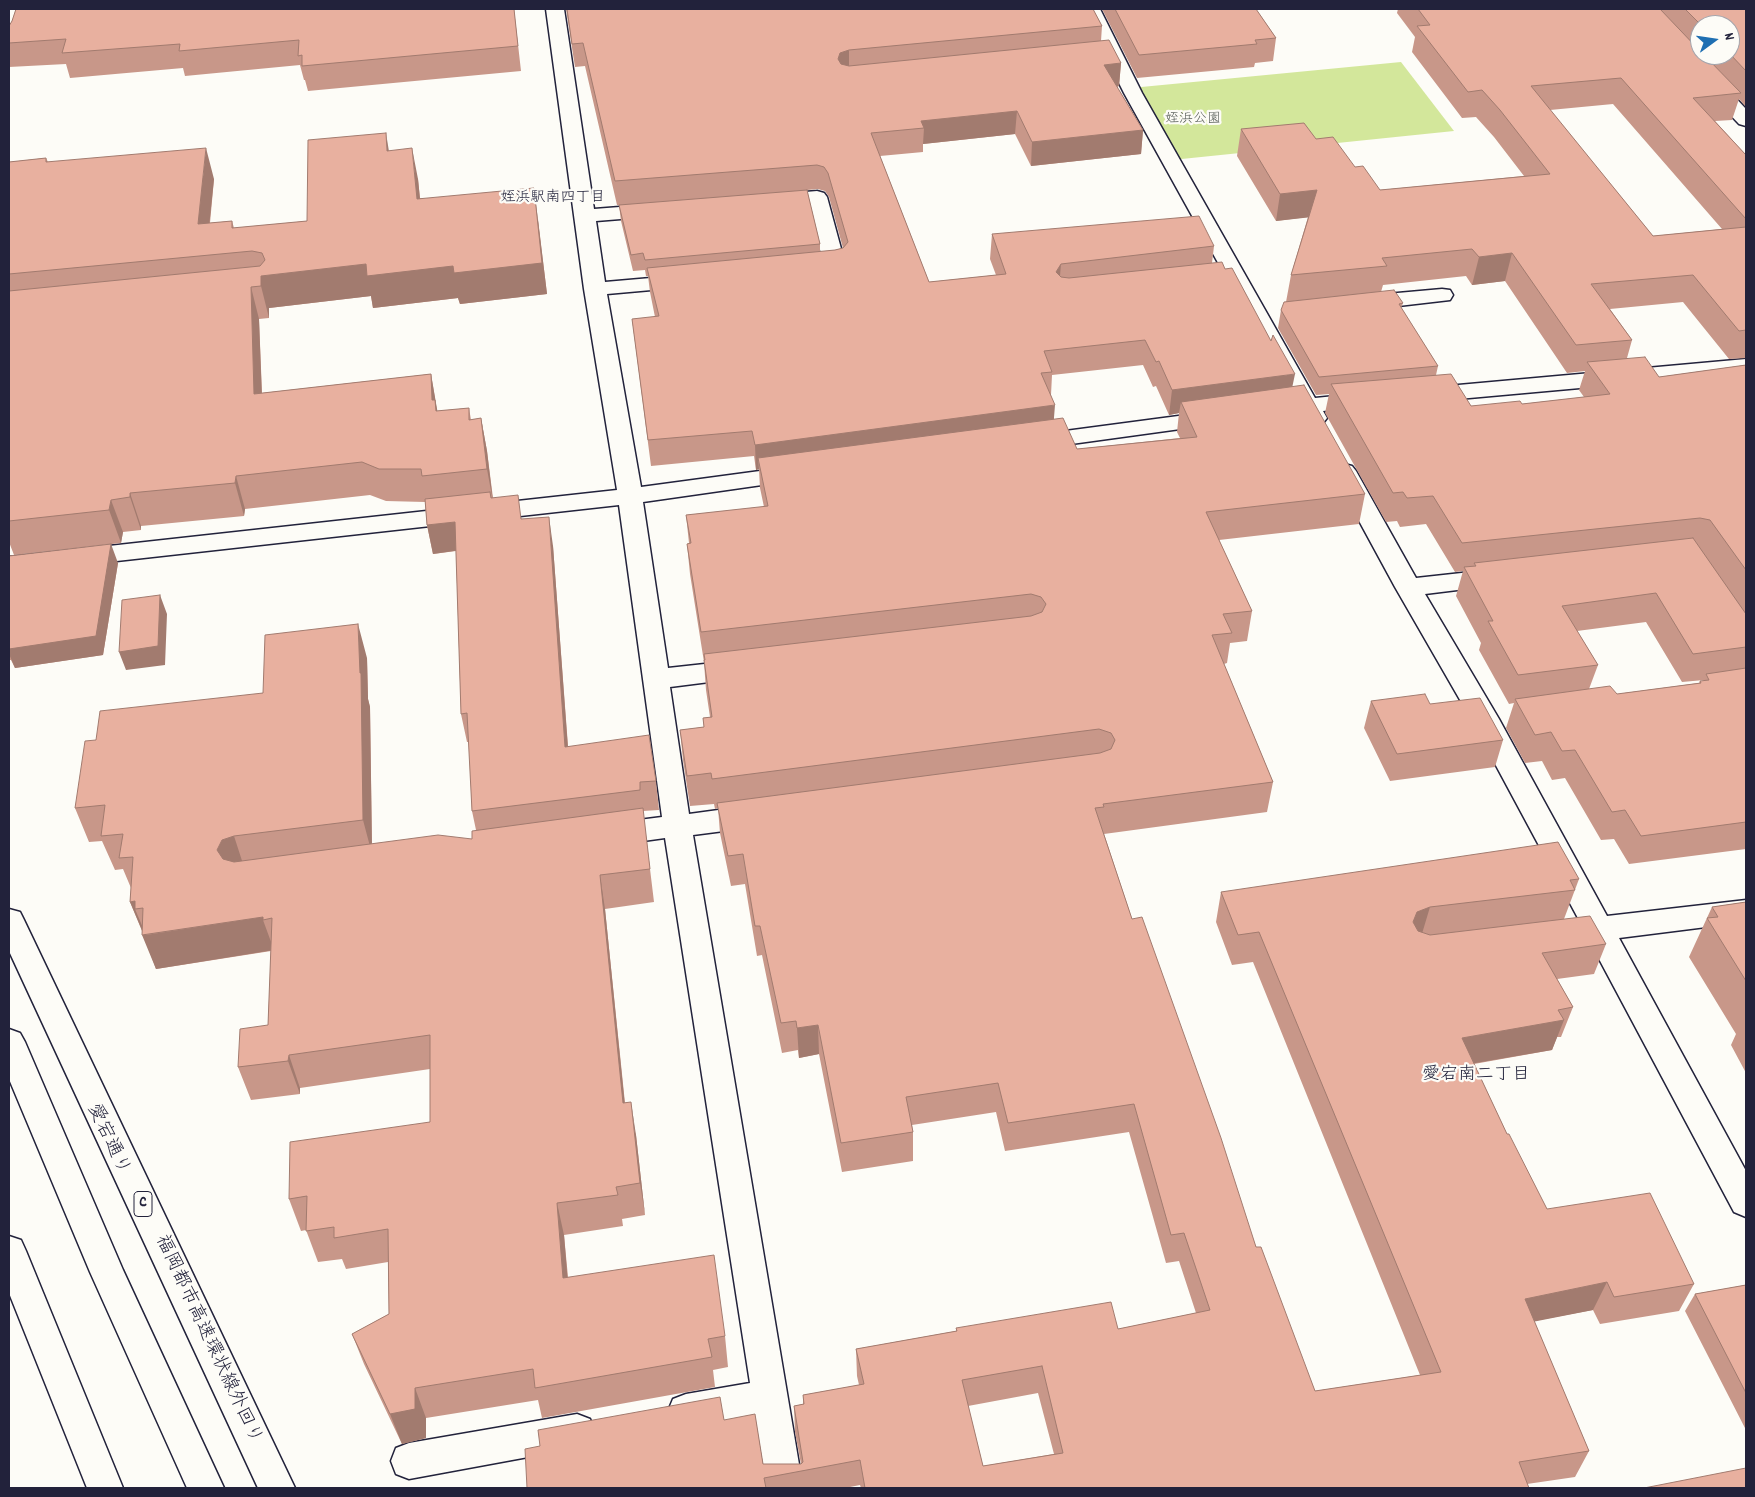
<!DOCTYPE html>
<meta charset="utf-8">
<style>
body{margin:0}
#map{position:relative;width:1755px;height:1497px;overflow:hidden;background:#fdfcf7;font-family:Dekko,sans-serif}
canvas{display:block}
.frame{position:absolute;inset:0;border:10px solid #22223b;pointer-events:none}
.north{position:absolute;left:1690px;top:15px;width:50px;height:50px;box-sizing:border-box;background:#fdfcf7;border:1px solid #a5a5ac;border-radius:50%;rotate:76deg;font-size:14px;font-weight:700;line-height:20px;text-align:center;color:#22223b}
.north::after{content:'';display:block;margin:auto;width:18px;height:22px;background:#1f6fb2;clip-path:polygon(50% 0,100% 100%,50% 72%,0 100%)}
</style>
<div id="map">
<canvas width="1755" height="1497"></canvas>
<div class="frame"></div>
<div class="north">N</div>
</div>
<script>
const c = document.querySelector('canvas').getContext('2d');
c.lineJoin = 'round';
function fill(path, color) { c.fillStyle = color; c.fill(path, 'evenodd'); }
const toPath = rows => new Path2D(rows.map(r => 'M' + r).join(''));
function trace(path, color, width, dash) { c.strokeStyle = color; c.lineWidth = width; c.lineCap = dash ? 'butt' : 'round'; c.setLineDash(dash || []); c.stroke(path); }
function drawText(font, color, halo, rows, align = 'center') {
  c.font = font + ' Dekko,"Klee One",sans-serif'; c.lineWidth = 4.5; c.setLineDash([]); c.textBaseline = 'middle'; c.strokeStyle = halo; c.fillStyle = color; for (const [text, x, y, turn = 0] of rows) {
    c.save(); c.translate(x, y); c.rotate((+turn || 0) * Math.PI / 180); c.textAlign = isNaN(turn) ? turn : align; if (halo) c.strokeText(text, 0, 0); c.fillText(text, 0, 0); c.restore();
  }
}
const green = toPath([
 [1401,62,1454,131,1172,160,1131,88]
]);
const street = toPath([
 [546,9,564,9,594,209,658,204,665,206,668,210,665,214,658,216,596,221,605,282,685,275,693,276,696,281,693,286,685,287,607,294,641,487,797,466,805,468,809,473,805,478,797,480,643,502,668,668,741,660,750,663,754,669,750,675,741,678,670,687,689,814,755,805,765,809,769,816,765,823,755,827,693,835,803,1488,767,1488,755,1416,686,1428,673,1423,668,1411,673,1399,686,1394,750,1383,665,838,607,846,597,843,593,835,597,827,607,824,662,817,619,505,9,573,9,557,617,490,584,289,546,9],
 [1082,9,1100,9,1142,93,1315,398,1365,393,1373,395,1376,400,1373,405,1323,411,1327,418,1323,423,1315,425,1307,423,1301,414,1278,416,1270,414,1266,409,1270,404,1294,400,1124,93,1082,9],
 [817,191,824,193,827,197,846,267,842,271,815,275,807,274,804,269,807,264,823,262,809,204,771,207,764,205,761,201,764,197,771,195,817,191],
 [1442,289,1450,290,1453,295,1450,300,1364,310,1356,308,1353,303,1356,298,1364,296,1442,289],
 [1746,359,1746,373,1425,402,1417,400,1414,395,1417,390,1425,388,1746,359],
 [1216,411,1224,413,1228,418,1224,423,1035,449,1027,447,1023,442,1027,437,1035,435,1216,411],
 [1344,464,1352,466,1356,471,1416,578,1498,569,1507,571,1511,577,1507,583,1498,585,1425,594,1499,719,1607,916,1746,900,1746,922,1619,938,1746,1171,1746,1217,1734,1212,1590,942,1582,943,1571,939,1567,931,1571,923,1579,920,1471,719,1395,587,1332,471,1336,466,1344,464],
 [577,1414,590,1419,595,1431,590,1443,577,1448,409,1479,396,1474,391,1461,396,1448,409,1443,577,1414]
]);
const secondary = toPath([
 [1710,76,1717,78,1746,109,1746,126,1739,124,1703,86,1701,82,1703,78,1710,76]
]);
const highway = toPath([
 [9,909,20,912,24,920,295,1488,258,1488,9,951,9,909],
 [9,1029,20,1033,25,1042,123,1270,224,1488,187,1488,90,1272,9,1079,9,1029],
 [9,1236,21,1240,26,1251,123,1488,87,1488,9,1293,9,1236]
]);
const wall = toPath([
 [16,9,514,9,521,71,308,91,305,80,304,80,300,65,185,76,183,68,70,78,66,64,9,67,9,26,12,21],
 [566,9,1093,9,1102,26,1101,41,1121,63,1119,86,1117,87,1143,130,1141,154,1031,166,1015,134,923,144,923,152,880,156,929,282,996,275,990,259,992,234,1214,246,1212,263,1225,269,1292,387,1365,494,1359,524,1219,540,1252,611,1247,641,1230,643,1227,663,1224,664,1273,782,1267,812,1104,834,1132,919,1256,1247,1315,1391,1420,1375,1253,962,1232,965,1216,922,1221,892,1579,879,1564,919,1606,944,1594,974,1557,979,1573,1007,1561,1037,1557,1037,1552,1050,1474,1064,1507,1134,1547,1209,1694,1284,1679,1311,1600,1324,1593,1310,1534,1321,1589,1451,1575,1477,1527,1484,1529,1488,861,1488,860,1485,845,1488,527,1488,724,1420,763,1464,801,1464,795,1432,794,1406,803,1404,803,1395,859,1385,857,1376,856,1349,956,1331,956,1328,1118,1329,1196,1313,1179,1261,1166,1263,1129,1132,1005,1151,996,1112,912,1125,913,1132,913,1161,842,1172,819,1054,799,1058,798,1050,782,1053,762,955,757,956,745,884,731,886,720,833,718,808,715,809,714,804,690,806,683,760,680,730,704,727,703,718,710,717,706,690,704,662,690,574,687,544,689,543,686,515,764,507,760,488,759,469,756,470,754,456,651,466,632,319,655,317,650,292,648,276,646,276,645,270,633,271,621,221,619,205,617,205,585,66,575,67],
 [818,189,825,191,829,197,843,248,835,250,820,252,820,244,807,190],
 [1143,365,1153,387,1156,386,1169,415,1179,413,1177,432,1180,438,1077,449,1054,419,1051,395,1052,375],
 [1038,1393,1054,1454,983,1466,968,1406],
 [1102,9,1256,9,1276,38,1273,61,1255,63,1254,67,1137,78],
 [1398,9,1746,9,1746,107,1739,99,1732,120,1715,121,1746,155,1746,358,1729,359,1683,302,1610,309,1632,340,1627,358,1659,377,1746,365,1746,849,1629,864,1614,839,1601,840,1565,778,1552,780,1542,761,1525,763,1506,728,1514,703,1509,704,1479,650,1481,643,1456,596,1463,571,1455,572,1426,524,1400,527,1397,521,1386,522,1325,413,1329,394,1316,395,1278,328,1281,310,1286,302,1291,275,1308,217,1276,221,1237,156,1241,129,1316,139,1355,167,1380,190,1524,176,1494,137,1476,117,1462,118,1412,52,1415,37,1397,13],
 [1700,25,1730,25,1730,55,1700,55],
 [1613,104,1722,229,1653,236,1550,110],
 [1466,276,1472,285,1505,281,1567,373,1585,371,1579,390,1584,397,1522,404,1471,406,1436,375,1438,366,1401,308,1403,303,1381,292,1383,285],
 [1646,622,1682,682,1704,680,1703,681,1700,681,1699,683,1617,694,1589,689,1598,665,1577,631],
 [389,151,418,179,420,198,538,219,547,294,460,304,458,298,373,308,371,296,269,308,269,318,259,319,262,393,431,374,437,411,469,408,471,420,481,418,487,451,493,498,522,519,553,546,568,746,656,781,659,810,643,811,654,902,605,909,625,1103,636,1135,645,1215,622,1219,623,1226,564,1235,568,1277,725,1336,728,1367,713,1370,715,1387,542,1418,538,1400,426,1418,426,1438,402,1444,364,1364,352,1334,389,1314,388,1262,346,1269,342,1259,318,1262,306,1230,301,1231,289,1199,430,1122,430,1069,300,1088,300,1094,251,1100,238,1067,268,1025,271,951,156,969,142,931,130,902,131,888,123,869,115,870,102,841,89,842,75,808,96,740,263,693,367,658,368,699,370,707,372,844,472,839,476,830,472,811,469,742,467,742,461,714,456,551,433,554,427,525,425,502,386,501,370,495,245,509,244,516,141,526,141,530,123,532,121,543,14,555,9,542,9,162,46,158,48,162,214,179,210,223,232,221,234,228,307,221],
 [9,556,118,563,103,655,15,668,11,660,9,660],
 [1371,701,1430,704,1503,740,1495,767,1390,781,1364,728],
 [1746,902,1746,1073,1731,1045,1736,1034,1689,957,1712,907],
 [1746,1285,1746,1430,1685,1311,1695,1294]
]);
const shadedWall = toPath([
 [849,50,849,73,838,82,838,59,840,53],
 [1121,63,1119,86,1102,89,1104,65],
 [1017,111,1015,134,923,144,924,128,921,121],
 [1143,130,1141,154,1031,166,1032,142],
 [386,133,391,164,387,151],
 [206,148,214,179,206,256,198,224],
 [412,148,418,179,423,230,417,199],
 [534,188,547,294,460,304,458,298,373,308,371,296,269,308,269,318,261,286,261,276,366,264],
 [1317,190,1312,217,1276,221,1280,194],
 [1512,253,1505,281,1472,285,1479,257],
 [1061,264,1059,288,1056,272],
 [251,287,259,319,263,427,254,394],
 [431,374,441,432,432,400],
 [1295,374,1290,398,1181,402,1179,413,1169,415,1172,390],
 [1055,405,1053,430,758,458,759,469,756,470,755,445],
 [481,418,487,451,493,502,487,469],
 [236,476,245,509,244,516,235,483],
 [130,493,141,526,141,530,130,497],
 [111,500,123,532,121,543,109,510],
 [549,517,553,546,570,776,565,747],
 [455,522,461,550,433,554,427,525],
 [111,544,118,563,103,655,15,668,9,654,9,649],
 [160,595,167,614,165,665,126,670,119,652],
 [358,624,367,658,368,699,370,707,372,854,363,820],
 [234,836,245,870,229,884,217,850,222,840],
 [600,875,605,909,628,1136,623,1103],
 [135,901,135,909,146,935,263,917,263,920,274,950,156,969,142,935,144,935,130,902],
 [1430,907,1421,937,1413,922,1417,912],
 [1564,1020,1552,1050,1452,1067,1462,1038],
 [818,1025,819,1054,799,1058,797,1028],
 [289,1055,300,1088,300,1094,288,1061],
 [631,1102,636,1135,645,1215,640,1183],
 [557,1203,564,1235,570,1309,563,1278],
 [1607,1282,1593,1310,1512,1326,1525,1299],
 [415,1388,426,1418,426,1438,402,1444,390,1414]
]);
const building = toPath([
 [16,9,514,9,518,46,302,66,302,55,298,56,299,40,179,51,180,44,62,53,66,39,9,43,9,26,12,21,16,9],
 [567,9,1093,9,1102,26,849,50,840,53,838,59,841,64,849,66,1109,40,1121,63,1104,65,1143,130,1032,142,1017,111,921,121,924,128,871,133,929,282,1006,274,992,234,1199,216,1214,246,1061,264,1056,272,1061,277,1069,278,1222,262,1225,269,1232,268,1271,341,1273,335,1295,374,1172,390,1159,361,1156,362,1145,340,1044,351,1052,372,1041,373,1055,405,755,445,752,431,648,440,632,319,659,316,647,268,835,250,843,248,848,242,828,173,824,167,817,165,615,181,583,43,572,44,567,9],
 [1115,9,1256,9,1276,38,1255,40,1257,44,1139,55,1115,9],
 [1418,9,1660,9,1700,51,1700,55,1704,55,1741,93,1693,98,1746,155,1746,219,1621,78,1531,86,1653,236,1746,227,1746,330,1739,331,1693,275,1591,284,1632,340,1576,345,1512,253,1479,257,1472,249,1382,258,1387,266,1291,275,1317,190,1280,194,1241,129,1304,123,1316,139,1333,137,1355,167,1363,166,1380,190,1550,174,1500,110,1482,90,1468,92,1417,26,1430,25,1418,9],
 [1685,9,1746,9,1746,71,1730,54,1730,25,1701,25,1685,9],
 [386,133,387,151,412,148,417,199,534,188,542,263,454,273,453,266,367,276,366,264,261,276,261,286,251,287,254,394,431,374,432,400,435,400,436,411,469,408,469,420,481,418,487,469,422,476,421,469,379,469,362,462,236,476,235,483,130,493,130,497,111,500,109,510,9,521,9,291,260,266,265,260,262,253,252,251,9,274,9,162,46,158,46,162,206,148,198,224,232,221,232,228,307,221,308,140,386,133],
 [807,190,820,244,645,260,643,253,631,255,619,205,807,190],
 [1394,290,1403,303,1399,304,1438,366,1319,377,1281,310,1284,302,1394,290],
 [1645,357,1659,377,1746,365,1746,570,1710,520,1700,518,1462,543,1433,496,1407,498,1403,492,1393,493,1331,384,1451,374,1471,406,1520,401,1522,404,1610,394,1587,362,1645,357],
 [1304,385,1365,494,1206,512,1252,611,1223,614,1232,633,1212,635,1273,782,1103,804,1104,807,1095,808,1132,919,1142,917,1221,1138,1256,1247,1261,1247,1315,1391,1441,1372,1259,932,1238,935,1221,892,1558,842,1579,879,1570,880,1575,890,1430,907,1417,912,1413,922,1418,931,1430,935,1590,916,1606,944,1542,953,1573,1007,1558,1010,1564,1020,1462,1038,1507,1134,1509,1134,1547,1209,1650,1193,1694,1284,1614,1297,1607,1282,1525,1299,1589,1451,1519,1462,1529,1488,865,1488,860,1460,764,1478,766,1488,527,1488,525,1449,540,1446,538,1430,720,1397,724,1420,755,1414,763,1464,801,1464,803,1462,794,1406,804,1404,803,1395,864,1384,856,1349,957,1331,956,1328,1111,1302,1118,1329,1210,1310,1184,1233,1171,1235,1134,1104,1008,1123,998,1083,906,1097,913,1132,841,1143,818,1025,797,1028,796,1021,781,1023,760,926,755,926,743,854,728,856,717,803,1100,753,1111,749,1115,740,1111,733,1099,729,712,779,711,773,687,776,680,730,704,727,703,718,712,717,704,660,705,660,704,654,1031,616,1042,612,1046,604,1041,597,1031,594,701,632,687,544,691,543,686,515,768,506,758,458,1063,418,1077,449,1197,437,1181,402,1304,385],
 [1042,1366,1063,1453,983,1466,962,1380,1042,1366],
 [490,492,491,498,518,495,521,519,549,517,565,747,649,735,656,781,640,782,640,790,472,811,467,713,461,714,455,522,427,525,425,499,490,492],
 [1693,538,1746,614,1746,647,1693,654,1656,593,1562,606,1598,665,1518,675,1488,621,1493,621,1464,567,1476,566,1474,563,1693,538],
 [111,544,96,636,9,649,9,556,111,544],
 [160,595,158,646,119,652,122,600,160,595],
 [358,624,360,673,361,673,363,820,234,836,222,840,217,850,223,859,234,862,438,835,472,839,472,831,643,808,650,869,600,875,623,1103,631,1102,640,1183,616,1187,618,1195,557,1203,563,1278,714,1255,725,1336,708,1339,712,1357,535,1388,533,1369,415,1388,415,1409,390,1414,352,1334,389,1314,388,1229,334,1238,334,1227,306,1231,307,1196,289,1199,290,1142,430,1122,430,1035,289,1055,288,1061,238,1067,240,1029,268,1025,272,918,263,920,263,917,142,935,143,908,135,909,135,901,130,902,133,857,119,858,123,834,101,836,105,805,75,808,85,741,96,740,100,711,263,693,265,635,358,624],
 [1746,668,1746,822,1641,836,1625,810,1612,812,1575,750,1562,751,1551,732,1535,735,1515,699,1610,686,1617,694,1701,683,1700,681,1709,680,1706,674,1746,668],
 [1425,694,1430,704,1480,698,1503,740,1397,754,1371,701,1425,694],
 [1746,902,1746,981,1707,918,1718,917,1712,907,1746,902],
 [1746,1285,1746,1393,1695,1294,1746,1285],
 [1746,1468,1746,1488,1644,1488,1746,1468]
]);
const farParknames = [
 ["姪浜公園",1193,120]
];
const farNeighbourhoodnames = [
 ["姪浜駅南四丁目",553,199]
];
const shields = [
 [143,1204,18]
];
const shieldNames = [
 ["C",143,1204]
];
const neighbourhoodNames = [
 ["愛宕南二丁目",1476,1077]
];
const nearStreetnames = [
 ["愛宕通り",107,1140,65],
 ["福岡都市高速環状線外回り",207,1340,65]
];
fill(green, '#d3e79b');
trace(street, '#22223b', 3);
trace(secondary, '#22223b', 3);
trace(highway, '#22223b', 3);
fill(street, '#fdfcf7');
fill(secondary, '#fdfcf7');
fill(highway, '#fdfcf7');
fill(wall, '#c89789');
fill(shadedWall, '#a27b6f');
fill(building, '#e8b09f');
trace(building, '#a27b6f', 1);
drawText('14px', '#575d58', '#fdfcf7', farParknames);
drawText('15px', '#22223b', '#fdfcf7', farNeighbourhoodnames);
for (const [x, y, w] of shields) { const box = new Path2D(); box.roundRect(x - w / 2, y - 12.5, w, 25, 4); c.fillStyle = '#fdfcf7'; c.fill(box); trace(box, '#22223b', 1); }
drawText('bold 15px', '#22223b', null, shieldNames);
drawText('18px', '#22223b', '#fdfcf7', neighbourhoodNames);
drawText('19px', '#22223b', '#fdfcf7', nearStreetnames);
</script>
